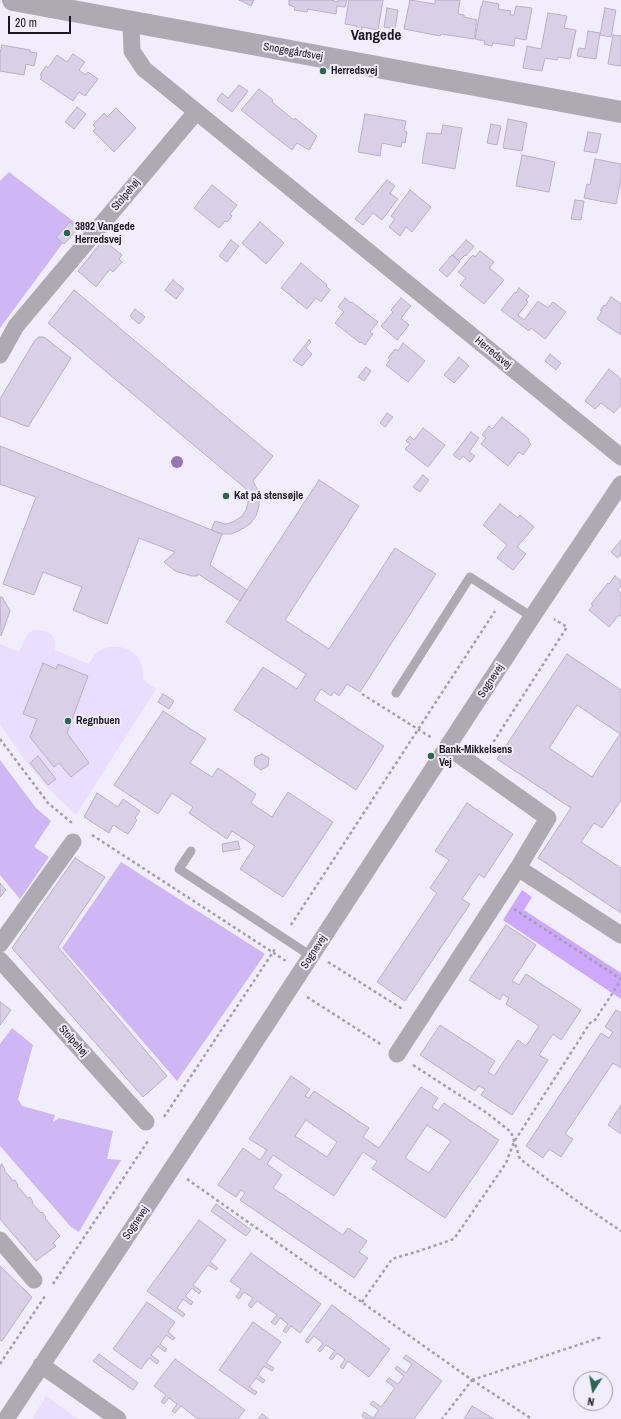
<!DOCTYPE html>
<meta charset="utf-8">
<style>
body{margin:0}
#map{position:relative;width:621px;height:1419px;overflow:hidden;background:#f2edfc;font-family:"Archivo Narrow",sans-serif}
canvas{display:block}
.north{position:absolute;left:573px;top:1371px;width:40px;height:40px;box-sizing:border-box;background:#f2edfc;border:1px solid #9c97a4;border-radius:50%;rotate:191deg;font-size:11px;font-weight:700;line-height:16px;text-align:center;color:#1a1720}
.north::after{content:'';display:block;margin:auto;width:14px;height:18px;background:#2b6651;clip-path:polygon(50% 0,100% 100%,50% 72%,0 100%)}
.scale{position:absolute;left:8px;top:16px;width:63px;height:18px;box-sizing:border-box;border:2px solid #1a1720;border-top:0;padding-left:5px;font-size:12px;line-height:14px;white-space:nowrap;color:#1a1720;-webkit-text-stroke:3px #f2edfc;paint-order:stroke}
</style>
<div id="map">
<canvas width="621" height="1419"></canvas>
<div class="north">N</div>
<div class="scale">20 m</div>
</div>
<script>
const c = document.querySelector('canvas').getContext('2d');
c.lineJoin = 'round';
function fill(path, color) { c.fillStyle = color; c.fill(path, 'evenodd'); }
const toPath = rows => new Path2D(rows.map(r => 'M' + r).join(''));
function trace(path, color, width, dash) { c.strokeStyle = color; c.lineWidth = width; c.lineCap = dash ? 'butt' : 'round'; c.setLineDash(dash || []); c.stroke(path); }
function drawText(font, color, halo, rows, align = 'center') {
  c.font = font + ' "Archivo Narrow",sans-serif'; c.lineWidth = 4; c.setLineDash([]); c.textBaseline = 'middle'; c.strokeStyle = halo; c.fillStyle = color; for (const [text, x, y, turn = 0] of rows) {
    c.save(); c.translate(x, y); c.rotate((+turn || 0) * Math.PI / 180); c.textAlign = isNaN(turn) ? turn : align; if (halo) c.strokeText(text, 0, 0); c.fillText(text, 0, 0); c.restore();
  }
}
const built = toPath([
 [34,630,40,630,50,633,54,638,55,650,89,664,95,654,102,649,110,647,120,647,129,650,136,655,139,659,142,666,143,680,156,689,76,815,46,786,28,764,0,724,0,644,19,652,28,633],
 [46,1396,78,1419,32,1419]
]);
const green = toPath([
 [9,172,77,224,0,328,0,181],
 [0,760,36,808,51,821,34,847,49,857,20,899,0,875],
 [121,862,265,954,177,1081,62,948],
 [12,1028,33,1045,18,1099,22,1106,55,1115,53,1122,59,1118,113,1131,107,1159,121,1160,79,1232,71,1227,0,1146,0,1044]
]);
const forest = toPath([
 [522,890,532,897,524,910,621,973,621,999,503,920]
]);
const building = toPath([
 [239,0,254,0,251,6,239,0],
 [289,0,331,0,338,2,338,0,347,0,345,7,337,6,336,14,308,9,307,12,294,10,295,7,289,5,289,0],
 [349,0,383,0,378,30,362,27,361,32,356,31,357,26,345,24,349,0],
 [410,0,435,4,435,0,460,0,458,14,464,15,464,17,477,20,474,39,441,34,440,36,404,29,410,0],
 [483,1,499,4,498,9,511,11,510,15,514,15,516,6,532,8,526,40,515,38,514,46,493,43,492,46,484,44,485,41,475,39,481,6,482,6,483,1],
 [387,8,398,10,395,29,384,27,387,8],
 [605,8,616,10,611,37,600,35,605,8],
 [548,13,567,16,564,28,576,30,570,59,558,57,557,60,545,58,542,71,523,68,527,46,541,49,548,13],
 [588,31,600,33,596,59,577,56,579,48,585,49,588,31],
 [613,35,621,36,621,66,608,64,613,35],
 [2,45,30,50,30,52,37,53,34,66,26,64,24,75,0,71,0,53,2,45],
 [73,54,85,62,79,70,86,75,88,72,98,79,85,96,79,92,73,101,40,79,42,77,40,75,46,66,48,68,57,55,67,62,73,54],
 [239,85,248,91,232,112,217,100,222,93,228,98,239,85],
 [259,89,273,100,272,102,294,120,295,118,317,136,309,150,297,143,292,150,241,110,259,89],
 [77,107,86,114,74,129,65,122,77,107],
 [116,108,136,128,114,152,93,131,96,128,93,125,104,113,107,117,116,108],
 [365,114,406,121,404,131,407,132,405,143,402,142,401,147,382,143,380,156,358,152,365,114],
 [508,119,527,123,522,151,503,148,508,119],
 [491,124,501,126,497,145,487,143,491,124],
 [443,125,462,128,455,169,422,163,427,133,441,134,443,125],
 [588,132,601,134,597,153,584,151,588,132],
 [522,155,555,162,549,192,516,186,522,155],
 [595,159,621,164,621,179,616,204,584,198,587,184,590,185,595,159],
 [387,180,395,186,390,193,398,199,382,220,373,213,363,225,355,219,387,180],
 [212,185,237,205,230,214,232,216,227,222,225,221,219,228,194,208,212,185],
 [410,190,431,207,412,232,406,227,400,236,389,227,395,219,391,216,410,190],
 [575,200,584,201,581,220,571,219,575,200],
 [70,222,78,229,64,244,56,237,70,222],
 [260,222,284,243,266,264,242,243,260,222],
 [103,240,122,255,119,259,122,262,113,272,110,269,96,287,78,271,103,240],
 [231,240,239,246,227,262,219,256,231,240],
 [466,240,474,246,466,256,465,255,459,261,453,255,466,240],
 [480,251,494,262,489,268,504,280,484,304,460,285,466,278,458,272,473,255,475,257,480,251],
 [452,255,460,262,447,277,439,270,452,255],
 [301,263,327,285,326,286,330,290,321,302,316,298,307,309,281,288,301,263],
 [173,280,184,289,176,299,165,290,173,280],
 [519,288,529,296,526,300,528,302,518,315,524,320,538,301,548,308,553,302,566,312,545,339,531,328,529,331,501,310,515,292,516,293,519,288],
 [74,290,273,456,253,481,259,493,259,506,256,516,250,524,240,530,231,534,222,534,211,530,215,521,225,524,230,523,233,522,242,516,246,510,248,503,248,495,245,488,48,323,74,290],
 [611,297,621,304,621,335,597,319,602,311,600,310,604,305,605,306,611,297],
 [345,298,351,303,352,302,378,322,370,332,373,334,365,345,361,342,360,343,335,323,344,312,338,307,345,298],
 [401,298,411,306,401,318,409,325,397,340,381,326,393,312,391,310,401,298],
 [135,309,145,317,139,324,130,316,135,309],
 [39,337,44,337,71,358,28,427,0,416,0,399,35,340,39,337],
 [309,340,311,342,306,348,312,354,302,366,293,360,309,340],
 [403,343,425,361,408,382,386,365,390,360,388,358,395,349,398,351,403,343],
 [550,354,561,363,556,370,545,361,550,354],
 [459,357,469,366,454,383,444,375,459,357],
 [366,367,371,371,364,381,358,377,366,367],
 [609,369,621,379,621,405,614,413,601,403,595,409,585,401,609,369],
 [387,413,393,417,385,427,380,423,387,413],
 [502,417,529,439,528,441,531,444,523,455,519,452,508,466,481,444,486,438,482,435,489,426,492,429,502,417],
 [423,428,445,445,428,467,405,449,410,444,406,441,410,436,414,440,423,428],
 [471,432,479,438,469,452,475,456,470,462,463,456,460,460,453,455,471,432],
 [0,446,222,534,210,565,247,590,240,601,198,574,197,576,192,576,175,571,164,562,175,552,139,538,107,624,73,610,82,587,43,572,34,595,3,584,36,497,0,484,0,446],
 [423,475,429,480,420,492,413,487,423,475],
 [319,480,359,506,285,620,329,649,395,548,436,574,360,692,347,684,339,696,334,692,331,696,321,689,314,700,384,746,356,790,234,710,263,667,297,689,306,674,226,622,319,480],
 [500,504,518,518,520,515,534,527,517,547,526,554,513,570,497,558,507,545,483,525,500,504],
 [621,540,621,556,620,555,618,558,611,552,621,540],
 [615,576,621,581,621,586,617,590,621,593,621,617,619,615,609,627,589,610,593,605,591,604,608,583,609,584,615,576],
 [0,597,2,597,10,611,1,636,0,597],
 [567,654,621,690,621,800,602,828,594,823,581,842,621,868,621,913,538,858,571,808,497,759,567,654],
 [577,705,620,734,592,777,549,748,577,705],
 [43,663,56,669,58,664,88,676,67,733,89,763,71,777,59,763,54,767,30,737,37,719,23,714,43,663],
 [163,694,174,701,169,709,158,702,163,694],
 [163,711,206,739,190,763,212,777,218,768,256,794,251,803,272,817,288,792,333,822,283,897,240,869,255,846,232,831,227,839,189,813,193,807,172,793,158,814,114,785,163,711],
 [262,754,269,758,268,766,261,770,254,765,255,757,262,754],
 [38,756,56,779,48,785,30,763,38,756],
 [97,793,118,807,123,799,140,811,135,818,137,820,128,834,113,825,109,833,84,817,97,793],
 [467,803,513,834,484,878,479,874,462,899,470,904,405,1001,377,982,437,893,430,888,449,860,435,851,467,803],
 [238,841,240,849,223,852,222,844,238,841],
 [75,858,105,877,58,947,167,1076,143,1097,12,948,75,858],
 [0,883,6,890,0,897,0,883],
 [506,925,536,945,512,981,519,985,526,974,581,1010,561,1040,553,1034,539,1055,548,1060,512,1115,481,1095,485,1089,479,1086,475,1091,420,1055,440,1025,495,1061,488,1072,494,1076,518,1040,526,1046,539,1026,506,1004,509,998,503,994,500,1000,469,980,506,925],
 [0,1002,11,1010,0,1025,0,1002],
 [616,1010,621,1013,621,1068,613,1063,565,1134,573,1139,561,1157,549,1149,543,1158,526,1146,601,1033,609,1038,613,1032,605,1027,616,1010],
 [291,1076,310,1089,305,1096,309,1098,314,1091,369,1128,363,1137,379,1148,421,1087,438,1098,432,1107,438,1111,444,1103,499,1140,445,1218,372,1169,377,1161,363,1152,334,1196,273,1155,267,1164,282,1175,273,1188,343,1235,348,1228,367,1241,359,1252,368,1258,354,1278,240,1200,245,1193,241,1190,236,1197,218,1185,243,1148,260,1160,267,1150,249,1139,291,1076],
 [306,1120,337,1142,327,1157,295,1136,306,1120],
 [427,1125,451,1141,429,1173,405,1158,427,1125],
 [621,1105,621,1134,608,1125,621,1105],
 [2,1164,5,1170,4,1170,13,1181,15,1180,18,1185,17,1186,28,1198,30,1197,33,1202,32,1203,41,1213,42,1212,46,1217,45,1218,60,1236,53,1243,56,1246,36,1261,0,1219,0,1166,2,1164],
 [216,1204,251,1230,246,1236,211,1211,216,1204],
 [199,1220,226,1240,210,1262,218,1268,216,1270,208,1265,193,1285,201,1291,199,1294,192,1288,185,1296,193,1302,191,1305,183,1299,177,1308,185,1314,183,1317,147,1291,199,1220],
 [251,1253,321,1304,300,1333,291,1326,286,1333,283,1331,288,1324,280,1318,275,1325,271,1322,277,1315,257,1301,251,1308,248,1305,253,1298,244,1292,239,1299,236,1297,241,1289,230,1281,251,1253],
 [0,1266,32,1297,2,1341,0,1340,0,1266],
 [147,1302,175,1322,168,1332,175,1338,173,1340,166,1335,160,1344,167,1349,165,1352,158,1346,151,1355,159,1361,157,1364,149,1358,141,1369,113,1349,147,1302],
 [332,1305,390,1349,369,1377,348,1361,343,1369,340,1367,345,1359,337,1353,332,1360,329,1358,335,1351,326,1345,320,1352,318,1350,323,1343,314,1336,308,1343,305,1341,332,1305],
 [253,1322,281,1342,266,1363,274,1368,272,1371,264,1366,258,1375,265,1380,263,1383,256,1378,249,1387,257,1392,255,1395,219,1370,253,1322],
 [99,1354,138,1383,133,1390,93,1361,99,1354],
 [406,1355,442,1381,414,1419,366,1419,362,1416,364,1412,373,1418,379,1410,370,1404,373,1401,381,1407,395,1388,386,1381,389,1378,398,1384,404,1376,395,1369,397,1366,406,1373,412,1364,403,1358,406,1355],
 [175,1359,245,1410,238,1419,198,1419,181,1406,175,1413,172,1411,177,1404,169,1398,164,1404,161,1402,166,1395,154,1386,175,1359],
 [472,1406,494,1419,464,1419,472,1406],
 [262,1414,269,1419,258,1419,262,1414]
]);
const path = toPath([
 [362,694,432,738],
 [0,739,48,803,72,823],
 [487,752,567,627,554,619],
 [92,835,286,961],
 [514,909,621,979],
 [291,925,495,611],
 [328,962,404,1010],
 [307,997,382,1045],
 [413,1065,487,1113,511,1132,520,1159,581,1204,621,1231],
 [164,1117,275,949],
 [187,1179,472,1380,442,1419],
 [53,1284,148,1141],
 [362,1302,392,1259,419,1251,454,1239,506,1163,514,1142,590,1023,595,1020,621,980],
 [0,1364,45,1296],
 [472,1380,602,1337],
 [472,1380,532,1419]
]);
const service = toPath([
 [396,693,470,577,532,617],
 [191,851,179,869,311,956]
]);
const minor = toPath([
 [131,22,132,51,144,69,621,457],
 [0,355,16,326,196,112],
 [518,868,621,935],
 [0,944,73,842],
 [0,960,146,1122],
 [397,1054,518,868,548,818,448,747],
 [0,1240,34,1280],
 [41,1365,118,1419],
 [6,1419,204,1120,532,617,621,484]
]);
const tertiary = toPath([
 [13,0,621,112]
]);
const trees = [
 [177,462]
];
const markers = [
 [323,71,4,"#2b6651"],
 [67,233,4,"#2b6651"],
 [226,496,4,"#2b6651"],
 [68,721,4,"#2b6651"],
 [431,756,4,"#2b6651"]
];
const streetNames = [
 ["Snogegårdsvej",293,52,10],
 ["Stolpehøj",126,195,-50],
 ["Herredsvej",493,353,39],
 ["Sognevej",491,681,-57],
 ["Sognevej",314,952,-57],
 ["Stolpehøj",73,1041,48],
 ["Sognevej",136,1223,-56]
];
const poiNames = [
 ["Herredsvej",331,71],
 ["3892 Vangede",75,227],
 ["Herredsvej",75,240],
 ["Kat på stensøjle",234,496],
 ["Regnbuen",76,721],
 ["Bank-Mikkelsens",439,750],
 ["Vej",439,763]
];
const districtNames = [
 ["Vangede",376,36]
];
fill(built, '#eadefe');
fill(green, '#cfb6f4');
fill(forest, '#cca9fe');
fill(building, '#d9d0e8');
trace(building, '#b9b0c8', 1);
trace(path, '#a39eab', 2.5, [3, 3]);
trace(service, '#aeaab4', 9);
trace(minor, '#aeaab4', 17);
trace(tertiary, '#aeaab4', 22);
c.fillStyle = '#9577b3';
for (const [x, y] of trees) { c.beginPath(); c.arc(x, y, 6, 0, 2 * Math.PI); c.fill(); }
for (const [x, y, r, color] of markers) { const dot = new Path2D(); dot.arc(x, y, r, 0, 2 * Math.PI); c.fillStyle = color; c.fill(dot); trace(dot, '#f2edfc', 1.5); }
drawText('11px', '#1a1720', '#f2edfc', streetNames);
drawText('bold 11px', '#1a1720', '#f2edfc', poiNames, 'left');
drawText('bold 15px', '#1a1720', '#f2edfc', districtNames);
</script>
